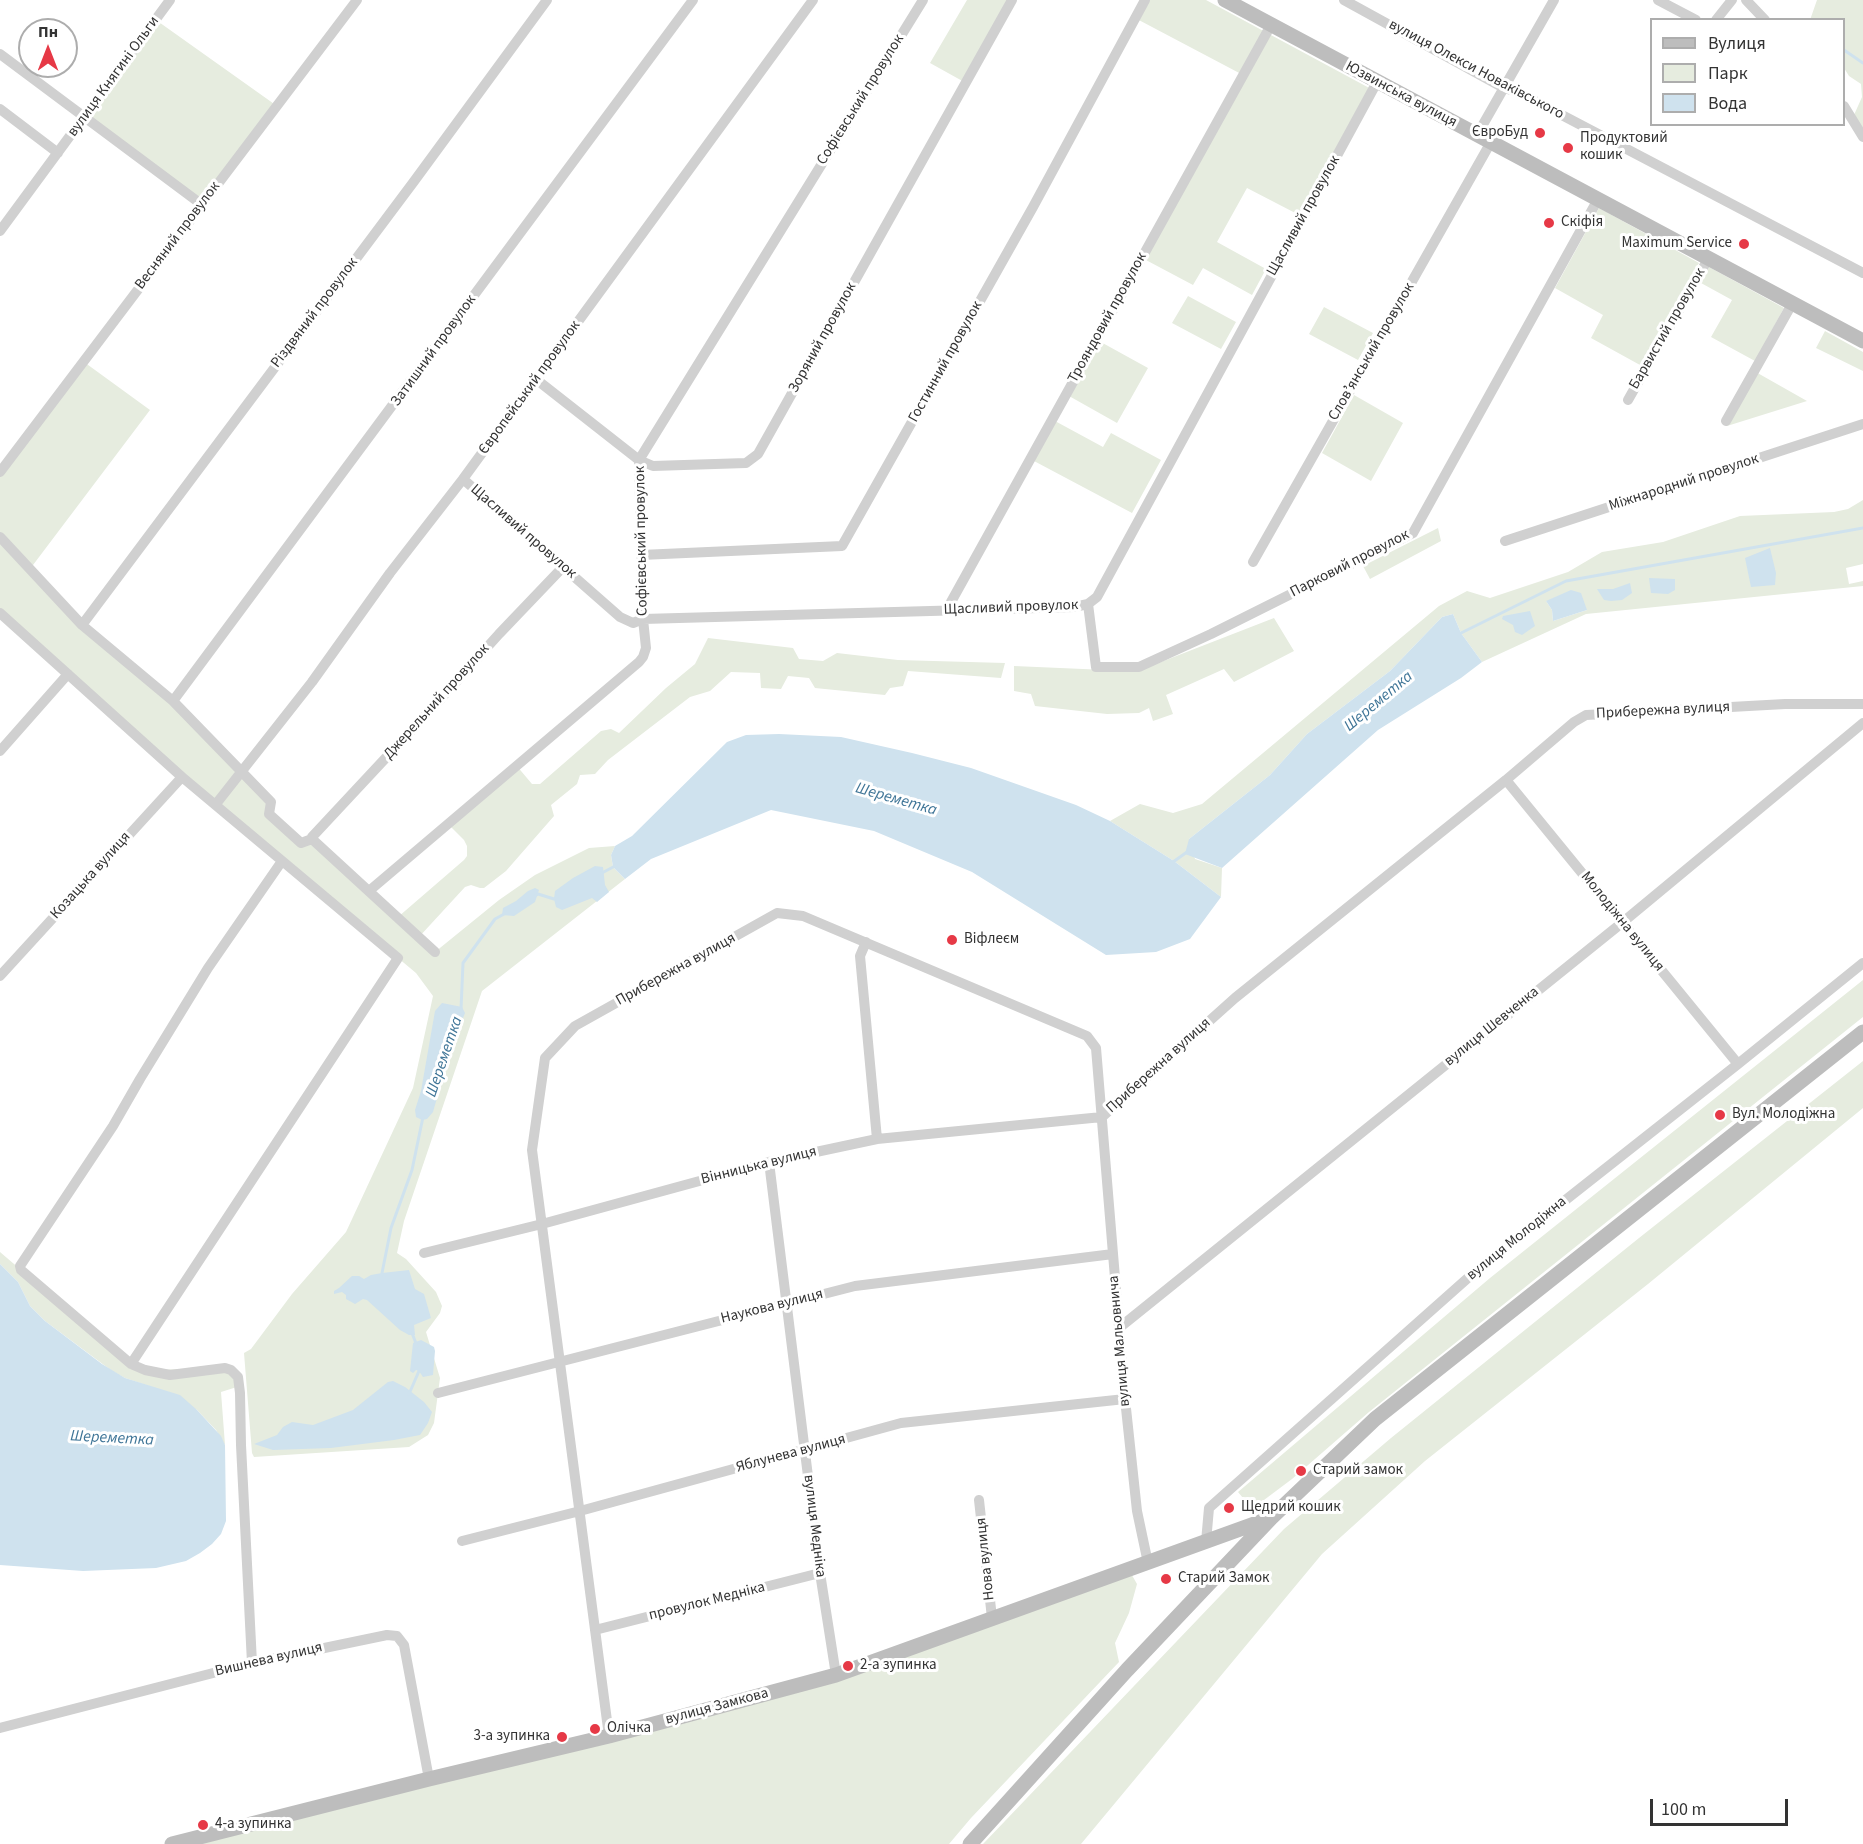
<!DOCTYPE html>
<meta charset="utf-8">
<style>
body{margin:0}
#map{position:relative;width:1863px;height:1844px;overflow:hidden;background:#fff;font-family:"Source Sans 3",sans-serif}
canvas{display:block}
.legend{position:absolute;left:1650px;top:18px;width:195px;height:108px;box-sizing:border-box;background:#fff;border:2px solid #adadad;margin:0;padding:8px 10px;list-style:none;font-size:18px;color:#333}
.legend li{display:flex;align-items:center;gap:12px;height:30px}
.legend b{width:30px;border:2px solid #adadad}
.north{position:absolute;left:18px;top:18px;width:60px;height:60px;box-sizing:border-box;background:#fff;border:2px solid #adadad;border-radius:50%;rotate:0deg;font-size:16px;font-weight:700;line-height:24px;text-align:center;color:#333}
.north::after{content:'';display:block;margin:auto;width:21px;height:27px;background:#e63946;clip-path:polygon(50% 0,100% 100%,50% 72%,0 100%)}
.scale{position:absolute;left:1650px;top:1799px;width:138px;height:27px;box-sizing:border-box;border:3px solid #333;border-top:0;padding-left:8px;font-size:18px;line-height:21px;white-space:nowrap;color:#333;-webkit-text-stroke:4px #fff;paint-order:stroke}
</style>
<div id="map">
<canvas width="1863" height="1844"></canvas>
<ul class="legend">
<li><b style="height:8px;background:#bdbdbd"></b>Вулиця</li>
<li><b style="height:16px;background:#e6ecdf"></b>Парк</li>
<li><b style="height:16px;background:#cfe2ee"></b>Вода</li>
</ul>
<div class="north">Пн</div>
<div class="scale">100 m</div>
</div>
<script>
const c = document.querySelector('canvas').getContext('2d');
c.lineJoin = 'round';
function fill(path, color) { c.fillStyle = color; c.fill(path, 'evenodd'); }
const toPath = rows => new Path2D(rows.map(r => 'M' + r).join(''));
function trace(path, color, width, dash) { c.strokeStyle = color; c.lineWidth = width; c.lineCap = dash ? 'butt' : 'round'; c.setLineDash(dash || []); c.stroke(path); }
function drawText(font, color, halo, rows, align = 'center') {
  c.font = font + ' "Source Sans 3",sans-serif'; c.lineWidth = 6; c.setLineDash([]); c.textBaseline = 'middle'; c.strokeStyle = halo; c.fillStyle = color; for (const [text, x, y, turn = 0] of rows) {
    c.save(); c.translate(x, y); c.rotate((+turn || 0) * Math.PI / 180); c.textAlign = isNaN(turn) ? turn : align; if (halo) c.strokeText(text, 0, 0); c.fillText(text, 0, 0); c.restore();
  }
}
const green = toPath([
 [967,0,1012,0,966,83,930,63],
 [1145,0,1206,0,1373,90,1303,217,1247,188,1217,242,1266,269,1252,295,1203,268,1193,285,1144,259,1243,75,1135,18],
 [1817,0,1863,0,1863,134,1854,115,1862,97,1861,84,1849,76,1844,68,1844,20,1810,20],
 [156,20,277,106,201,204,85,117],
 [1599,208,1699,263,1640,365,1591,338,1603,315,1555,288],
 [1709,267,1784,308,1755,361,1711,337,1732,300,1701,283],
 [1188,296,1236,322,1221,349,1172,323],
 [1324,307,1373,333,1358,360,1309,334],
 [1825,331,1863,352,1863,371,1816,348],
 [1099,341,1148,368,1117,423,1069,396],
 [84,362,150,410,30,569,82,625,173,701,271,802,269,814,301,842,312,839,398,917,464,860,467,856,467,846,464,840,447,823,516,765,532,784,540,784,601,731,611,729,619,733,666,688,695,664,708,638,793,648,799,659,823,661,837,653,898,660,1005,663,1001,678,908,671,903,686,890,688,885,695,815,688,809,678,788,676,781,689,761,688,760,673,731,672,710,691,690,697,608,760,595,774,580,775,577,784,551,805,554,816,506,871,484,888,480,888,471,885,465,887,419,937,435,952,499,900,535,875,589,848,615,846,611,855,613,867,625,879,482,991,404,1221,397,1253,406,1259,436,1292,442,1306,440,1313,426,1332,440,1378,434,1423,428,1435,409,1447,254,1457,252,1453,244,1353,251,1349,292,1294,346,1232,413,1088,433,996,416,973,282,861,0,613,0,472],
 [1754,371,1807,401,1727,426,1726,421],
 [1354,395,1403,423,1371,481,1322,453],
 [1055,421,1103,447,1111,433,1161,460,1132,513,1034,461],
 [1863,500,1863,564,1846,568,1849,584,1863,581,1863,586,1586,614,1482,662,1461,633,1453,614,1442,617,1390,671,1307,734,1270,775,1189,839,1195,859,1222,868,1221,897,1174,861,1110,821,1140,804,1173,813,1202,804,1439,606,1467,591,1490,598,1568,572,1602,552,1663,542,1740,516,1834,512,1848,509],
 [1546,601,1587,610,1553,621,1552,610],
 [1438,528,1441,541,1370,579,1363,566],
 [1274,618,1294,651,1234,682,1224,669,1166,695,1173,714,1153,721,1149,708,1139,713,1107,714,1035,706,1031,694,1014,691,1014,666,1106,670,1148,667],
 [1863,980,1863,1017,1369,1412,1292,1479,1252,1509,1238,1492,1490,1278],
 [1863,1061,1863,1108,1648,1284,1425,1461,1322,1554,1081,1844,983,1844,1284,1529,1391,1438,1639,1238],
 [0,1252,131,1364,145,1370,225,1368,240,1386,221,1392,225,1445,216,1430,197,1410,149,1386,125,1378,112,1371,45,1321,30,1306,18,1282,0,1264],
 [1129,1570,1137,1584,1129,1613,1115,1643,1119,1662,971,1818,949,1844,172,1844,836,1675]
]);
const water = toPath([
 [1770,548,1776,573,1775,585,1751,587,1745,558],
 [1649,578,1675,579,1675,590,1668,594,1651,593],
 [1630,583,1632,593,1622,600,1611,601,1604,600,1597,589,1613,589],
 [1571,590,1581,593,1587,610,1553,621,1552,610,1546,601],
 [1530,611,1535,626,1522,635,1515,632,1513,625,1502,619,1503,616],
 [1453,614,1461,633,1482,662,1461,678,1378,730,1222,868,1185,854,1189,839,1270,775,1307,734,1390,671,1442,617],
 [779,734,841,737,912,753,971,768,1076,805,1110,821,1174,861,1221,897,1190,939,1156,952,1106,955,972,872,874,831,771,810,651,859,625,879,613,867,611,855,615,846,632,836,727,742,746,735],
 [595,866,603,867,605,885,609,892,597,902,592,898,562,910,556,907,554,899,555,891,573,878],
 [535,888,539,890,535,902,514,916,502,915,503,908,516,901,528,891],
 [442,1003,462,1007,465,1013,452,1045,433,1112,427,1119,422,1120,416,1117,415,1110,421,1091,435,1011],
 [0,1264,18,1282,30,1306,45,1321,102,1364,125,1378,180,1395,197,1410,221,1436,225,1445,226,1521,221,1534,212,1544,200,1553,186,1561,156,1568,83,1571,0,1565],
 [409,1270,415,1289,424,1294,431,1318,414,1325,415,1335,409,1335,400,1330,367,1300,363,1299,355,1304,346,1299,346,1295,342,1292,334,1294,334,1291,339,1288,352,1276,359,1276,364,1279,371,1275,382,1273],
 [421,1340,434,1347,435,1351,433,1375,423,1377,419,1371,416,1370,413,1373,410,1371,413,1343],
 [393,1381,405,1387,424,1402,432,1412,428,1423,420,1435,394,1440,331,1448,273,1450,254,1444,277,1435,283,1427,292,1422,313,1425,353,1410,388,1382]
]);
const stream = toPath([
 [1844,50,1863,63],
 [1459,634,1566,581,1863,528],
 [1173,862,1187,852],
 [600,874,615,866],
 [535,896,538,894,554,899,557,897],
 [461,1009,463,963,495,919,506,913],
 [384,1276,382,1273,391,1228,412,1170,423,1117],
 [412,1333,417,1346],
 [409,1394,419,1371,419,1368]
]);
const street = toPath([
 [1344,0,1504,88,1518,92,1863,273],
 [1658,0,1696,20],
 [1746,0,1765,20],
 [1716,20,1732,0],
 [0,54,201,204],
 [1844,106,1863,137],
 [0,109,58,153],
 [1477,135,1554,0],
 [0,231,170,0],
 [537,380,639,460,653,466,746,463,758,454,1012,0],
 [1628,400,1708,259],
 [1726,421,1792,304],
 [0,472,357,0],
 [463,479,620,617,633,623,643,619,1074,607,1088,604,1097,597,1377,82],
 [0,537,82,625,173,701,271,802,269,814,301,843,312,839,435,952],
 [1505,541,1863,424],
 [641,555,842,546,1033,207,1145,0],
 [1253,562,1491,142],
 [1088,604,1096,667,1139,667,1211,634,1413,533,1597,201],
 [946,611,1271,25],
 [0,613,182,777,398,958,131,1364],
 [82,625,415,180,547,0],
 [173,701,693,0],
 [0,751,68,674],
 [1506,780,1738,1064],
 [216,804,312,682,390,573,463,479,813,0],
 [312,837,437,703,499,634,563,567],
 [369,891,639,662,643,657,646,648,643,619,639,460,923,0],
 [866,942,860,956,877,1139],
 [0,976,182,777],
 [1102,1117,1235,998,1506,780,1574,722,1586,715,1785,704,1863,704],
 [769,1162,820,1573,836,1675],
 [424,1253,542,1224,769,1162,877,1139,1102,1117],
 [1119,1328,1623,922,1863,723],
 [438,1393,855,1286,1113,1254],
 [979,1500,992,1618],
 [462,1541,580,1511,901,1423,1125,1399],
 [1206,1542,1209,1508,1478,1269,1738,1064,1863,963],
 [595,1630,820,1573],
 [252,1663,241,1445,240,1393,238,1377,231,1370,225,1368,170,1375,145,1370,131,1364,21,1270,20,1266,113,1126,140,1079,208,968,282,861],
 [0,1728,252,1663,387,1635,397,1636,404,1645,429,1779],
 [609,1736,532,1150,545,1058,575,1026,777,913,803,916,1087,1036,1096,1048,1125,1399,1137,1511,1148,1563]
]);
const secondary = toPath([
 [1225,0,1863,341],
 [172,1844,429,1779,609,1736,836,1675,1268,1519],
 [970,1844,1127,1670,1271,1518,1375,1419,1863,1032]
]);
const markers = [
 [1540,133,6,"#e63946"],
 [1568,148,6,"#e63946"],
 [1549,223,6,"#e63946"],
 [1744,244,6,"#e63946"],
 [952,940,6,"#e63946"],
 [1720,1115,6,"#e63946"],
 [1301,1471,6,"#e63946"],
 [1229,1508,6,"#e63946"],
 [1166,1579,6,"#e63946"],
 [848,1666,6,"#e63946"],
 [595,1729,6,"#e63946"],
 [562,1737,6,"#e63946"],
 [203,1825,6,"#e63946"]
];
const streetNames = [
 ["вулиця Олекси Новаківського",1476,70,28],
 ["вулиця Княгині Ольги",114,77,-54],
 ["Юзвинська вулиця",1401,95,28],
 ["Софієвський провулок",861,100,-58],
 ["Щасливий провулок",1304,216,-61],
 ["Весняний провулок",178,236,-53],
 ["Різдвяний провулок",315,313,-53],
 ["Трояндовий провулок",1108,318,-61],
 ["Барвистий провулок",1668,329,-60],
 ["Зоряний провулок",823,338,-61],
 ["Затишний провулок",434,351,-54],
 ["Словʼянський провулок",1372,352,-60],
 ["Гостинний провулок",946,362,-61],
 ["Європейський провулок",530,388,-54],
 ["Міжнародний провулок",1684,483,-18],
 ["Щасливий провулок",523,532,41],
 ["Софієвський провулок",642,541,-91],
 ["Парковий провулок",1350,564,-27],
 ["Щасливий провулок",1011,608,-2],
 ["Джерельний провулок",437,702,-48],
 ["Прибережна вулиця",1663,711,-3],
 ["Козацька вулиця",91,876,-48],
 ["Молодіжна вулиця",1622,922,51],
 ["Прибережна вулиця",676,970,-29],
 ["вулиця Шевченка",1492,1027,-39],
 ["Прибережна вулиця",1159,1066,-42],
 ["Вінницька вулиця",759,1166,-14],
 ["вулиця Молодіжна",1517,1239,-39],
 ["Наукова вулиця",772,1307,-14],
 ["вулиця Мальовнича",1120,1341,-95],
 ["Яблунева вулиця",791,1454,-15],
 ["вулиця Медніка",814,1526,83],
 ["Нова вулиця",986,1559,-96],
 ["провулок Медніка",707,1602,-14],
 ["Вишнева вулиця",269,1660,-13],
 ["вулиця Замкова",717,1707,-15]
];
const poiNames = [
 ["ЄвроБуд",1528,133,"right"],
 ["Продуктовий",1580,139],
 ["кошик",1580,156],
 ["Скіфія",1561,223],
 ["Maximum Service",1732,244,"right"],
 ["Віфлеєм",964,940],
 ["Вул. Молодіжна",1732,1115],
 ["Старий замок",1313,1471],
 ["Щедрий кошик",1241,1508],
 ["Старий Замок",1178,1579],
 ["2-а зупинка",860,1666],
 ["Олічка",607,1729],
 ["3-а зупинка",550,1737,"right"],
 ["4-а зупинка",215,1825]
];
const waterNames = [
 ["Шереметка",1379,702,-40],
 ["Шереметка",896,800,16],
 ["Шереметка",445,1057,-71],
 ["Шереметка",112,1439,3]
];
fill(green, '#e6ecdf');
fill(water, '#cfe2ee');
trace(stream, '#cfe2ee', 3);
trace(street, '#d0d0d0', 10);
trace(secondary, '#bdbdbd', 15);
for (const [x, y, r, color] of markers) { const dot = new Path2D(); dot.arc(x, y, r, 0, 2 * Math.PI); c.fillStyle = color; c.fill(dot); trace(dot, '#fff', 2); }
drawText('15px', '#333', '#fff', streetNames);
drawText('15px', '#333', '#fff', poiNames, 'left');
drawText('italic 16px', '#3f7597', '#fff', waterNames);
</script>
